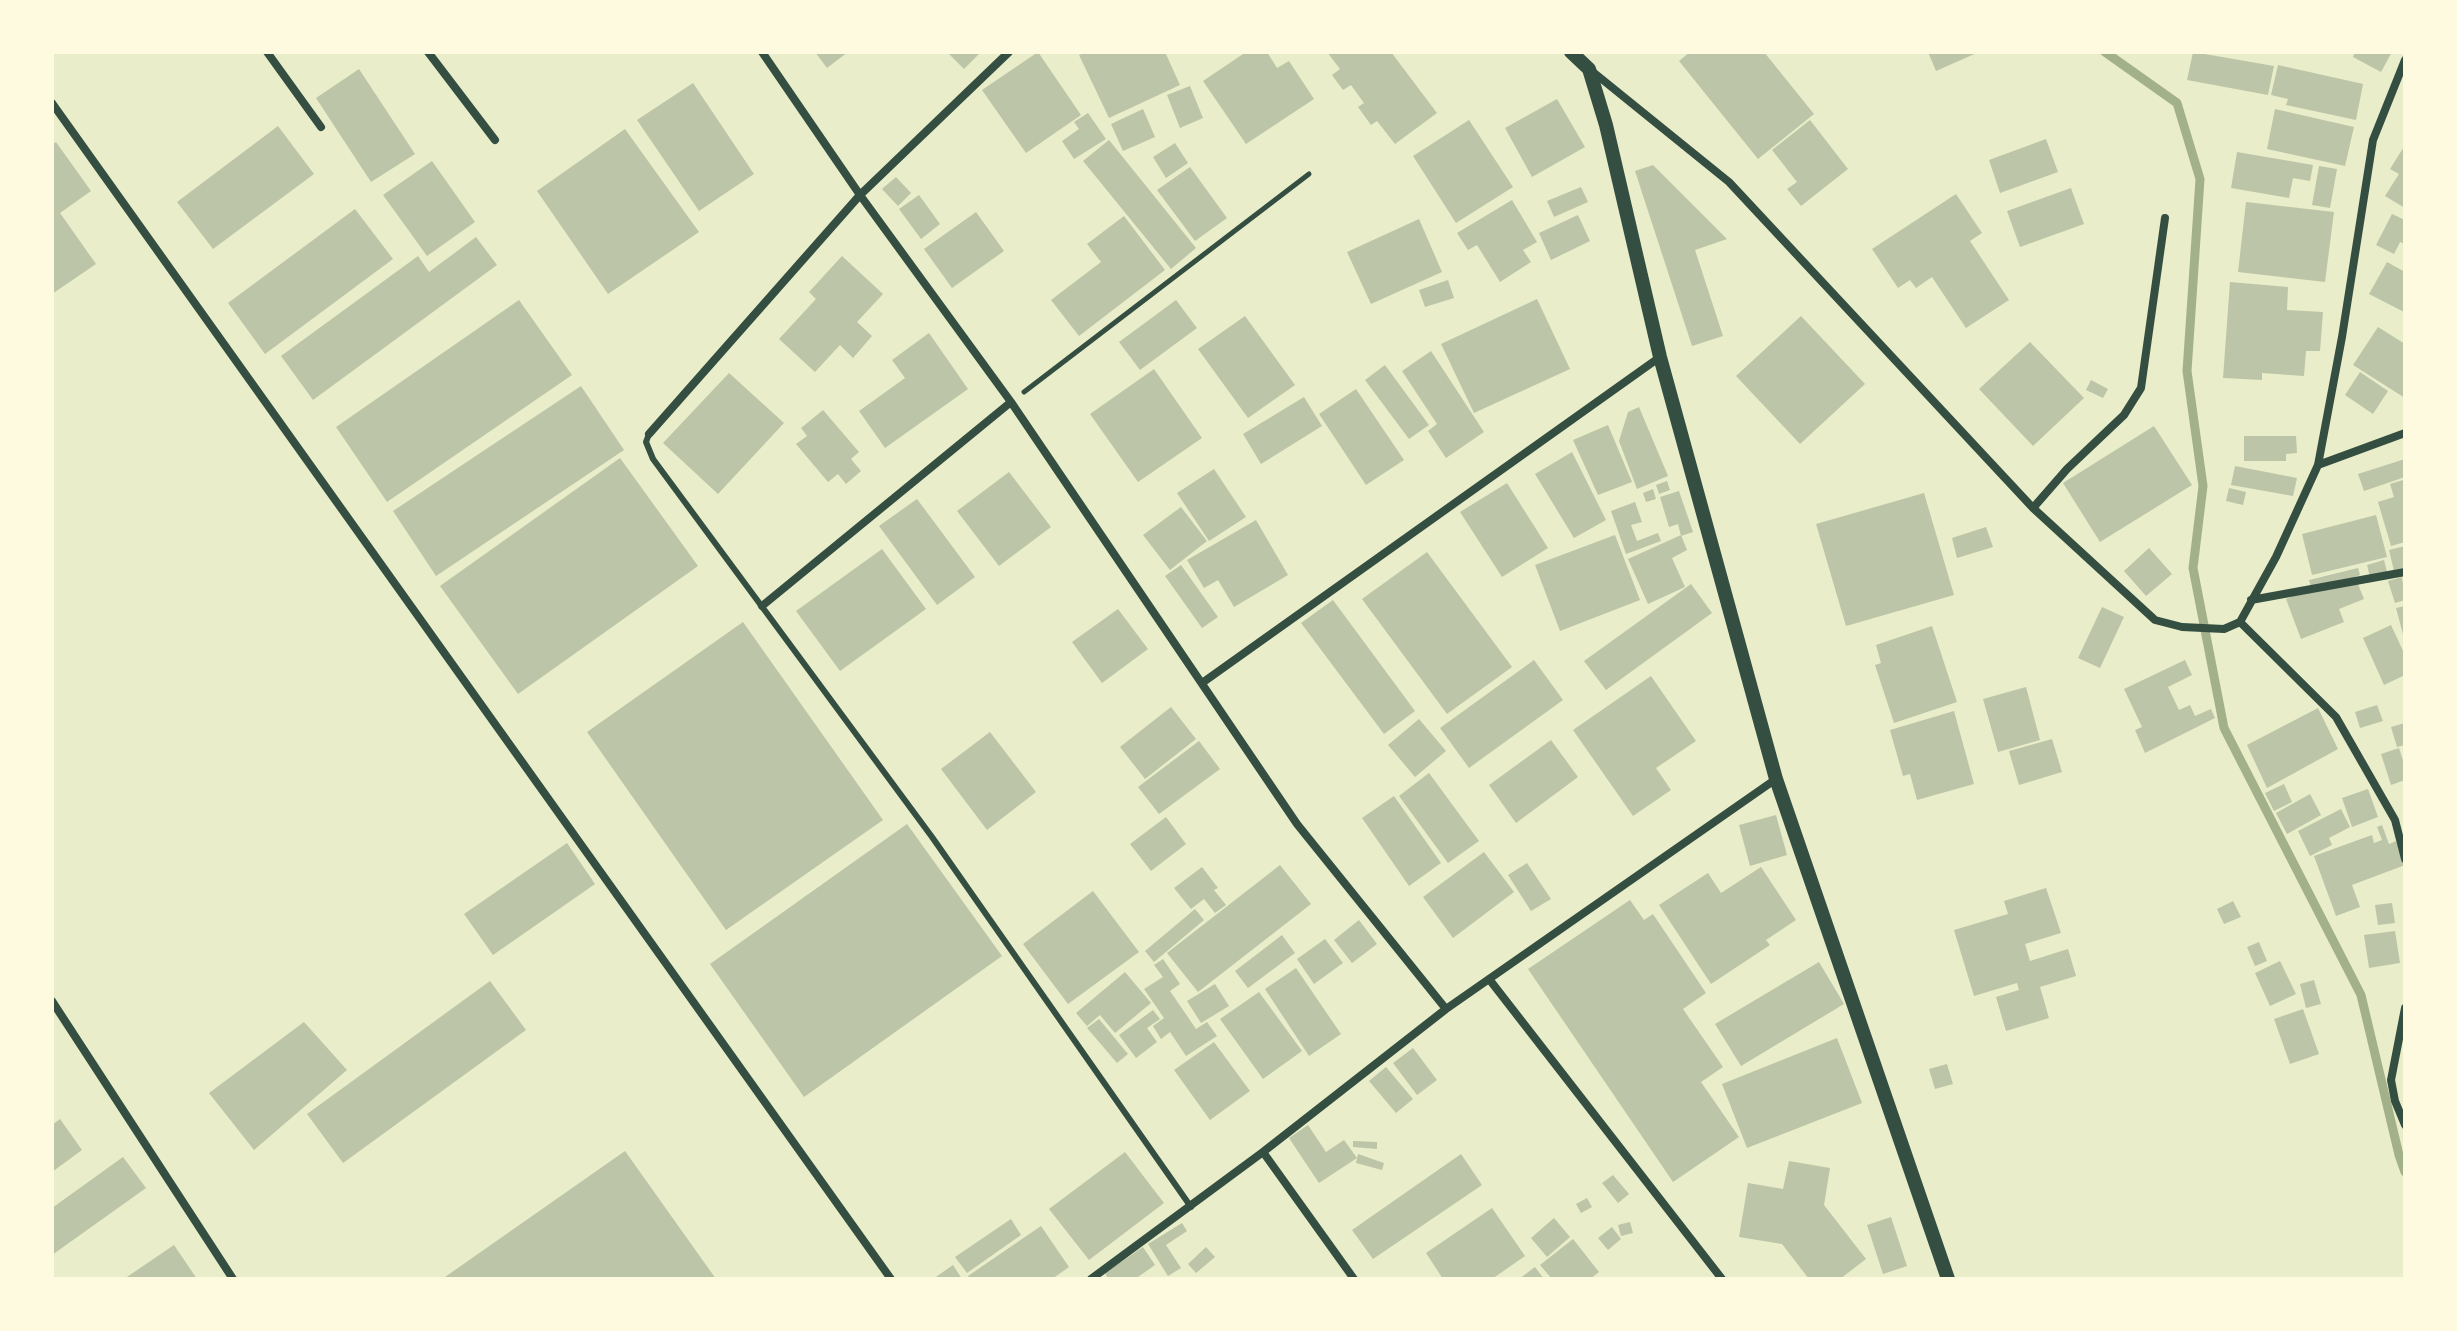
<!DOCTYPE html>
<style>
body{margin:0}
#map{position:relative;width:2457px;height:1331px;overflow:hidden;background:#e9edc9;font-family:Spectral,serif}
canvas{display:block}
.frame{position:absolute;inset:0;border:54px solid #fefae0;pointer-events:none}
</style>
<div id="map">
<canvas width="2457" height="1331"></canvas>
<div class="frame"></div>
</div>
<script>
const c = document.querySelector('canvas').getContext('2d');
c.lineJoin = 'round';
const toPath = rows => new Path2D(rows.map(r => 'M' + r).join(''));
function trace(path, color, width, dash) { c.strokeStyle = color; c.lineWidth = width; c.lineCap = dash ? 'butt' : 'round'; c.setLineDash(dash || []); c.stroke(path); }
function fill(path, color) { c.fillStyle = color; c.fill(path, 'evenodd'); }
const stream = toPath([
 [2105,52,2177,103,2200,179,2187,371,2203,486,2193,568,2224,728,2361,995,2399,1155,2405,1172]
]);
const building = toPath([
 [815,52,848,52,827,68],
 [947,52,981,52,964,69],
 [1038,52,1081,115,1026,153,982,90],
 [1087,52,1165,52,1180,85,1109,118,1079,55],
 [1246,52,1267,52,1277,68,1289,61,1314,99,1246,144,1203,81],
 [1327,52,1391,52,1437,113,1395,144,1377,121,1371,125,1358,107,1364,103,1351,85,1343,90,1332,75,1340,69],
 [1690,52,1764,52,1814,114,1758,159,1679,61],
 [1928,52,1979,52,1936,71],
 [2193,52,2274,66,2268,95,2187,80],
 [2355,52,2392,52,2381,72,2353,57],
 [2278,65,2363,84,2356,120,2286,105,2288,99,2271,95],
 [359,69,415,154,371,182,316,98],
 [693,83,754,174,699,211,637,120],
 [1190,86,1203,118,1180,128,1167,95],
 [1557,99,1585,147,1532,177,1505,128],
 [1143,109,1155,137,1123,151,1111,124],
 [2275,109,2354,127,2345,166,2267,149],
 [1088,113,1106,139,1074,159,1062,141,1079,129,1074,122],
 [1469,120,1513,187,1456,223,1413,156],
 [1810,120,1848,169,1801,206,1787,189,1797,182,1772,150],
 [278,126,314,174,213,249,177,202],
 [625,129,699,232,608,294,537,191],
 [2046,139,2058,172,2000,193,1989,160],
 [1109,140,1196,248,1171,269,1083,161],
 [56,142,91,191,60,213,96,264,52,294,52,145],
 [1175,143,1188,163,1166,178,1153,157],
 [2405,145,2405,208,2385,196,2399,174,2390,169],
 [2237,152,2313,165,2310,181,2293,178,2289,198,2231,188],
 [432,161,475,222,427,256,383,195],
 [1653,165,1727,239,1695,250,1723,336,1692,346,1635,171],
 [2319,166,2337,169,2330,208,2312,205],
 [1190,167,1227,218,1195,241,1157,190],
 [896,177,911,193,898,206,882,189],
 [1581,187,1588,202,1554,217,1547,201],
 [2071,188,2084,224,2020,247,2007,211],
 [1956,194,1982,233,1970,241,2009,300,1966,328,1932,277,1916,288,1910,280,1898,288,1872,249],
 [919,195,940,224,921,239,899,209],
 [1512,200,1537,242,1523,250,1531,262,1500,282,1477,245,1468,250,1457,233],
 [2246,202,2334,212,2325,282,2238,272],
 [355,209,393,259,265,354,228,303],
 [976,212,1004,251,952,288,924,249],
 [2392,214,2405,220,2405,244,2400,242,2394,254,2376,245],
 [1578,215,1590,241,1551,260,1539,233],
 [1124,216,1165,270,1079,336,1051,300,1101,262,1087,244],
 [1419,219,1442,272,1371,304,1347,252],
 [476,237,497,265,313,400,281,356,418,256,429,272],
 [842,256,883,294,857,322,872,336,853,358,840,345,815,372,779,339,816,299,809,292],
 [2387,262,2405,272,2404,312,2369,294],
 [1448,280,1454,298,1425,307,1419,290],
 [2230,282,2288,287,2287,310,2323,312,2320,351,2306,351,2304,376,2262,373,2262,380,2223,378],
 [1537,299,1570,369,1474,413,1441,344],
 [519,300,572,375,387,502,336,427],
 [1176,300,1197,328,1140,370,1119,342],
 [1245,316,1295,385,1248,418,1198,349],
 [1801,316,1865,384,1800,444,1736,376],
 [2378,327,2405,344,2405,398,2353,365],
 [929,333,968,389,885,448,859,411,905,378,892,360],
 [2030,342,2084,398,2033,446,1979,389],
 [1431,351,1484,432,1446,458,1428,431,1437,424,1402,371],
 [1385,365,1429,425,1409,439,1365,380],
 [1154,369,1202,438,1138,482,1090,414],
 [2360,372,2388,391,2373,414,2345,395],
 [729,373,784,423,718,494,663,443],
 [2091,380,2108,389,2103,398,2086,390],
 [581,386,624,450,436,576,393,511],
 [1356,389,1404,460,1366,485,1319,414],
 [1304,397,1322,426,1261,464,1243,434],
 [1639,407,1668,476,1637,489,1619,441,1628,412],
 [823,410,859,452,851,459,861,471,846,484,838,474,828,482,796,444,807,436,801,428],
 [1608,425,1632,482,1598,495,1573,440],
 [2154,426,2192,485,2100,542,2063,483],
 [2244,436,2296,436,2297,453,2286,454,2286,461,2244,461],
 [1572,452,1606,520,1574,538,1535,474],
 [620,458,698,566,518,694,440,586],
 [2405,459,2405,477,2364,491,2358,474],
 [2235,466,2297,478,2293,496,2231,485],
 [1214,469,1246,517,1209,541,1177,493],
 [1009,472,1051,527,999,566,957,511],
 [2403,480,2405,542,2391,546,2378,502,2394,497,2390,484],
 [1667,481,1670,490,1659,494,1656,485],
 [1507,483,1548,548,1502,577,1460,512],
 [2229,488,2246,492,2243,505,2226,501],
 [1653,489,1656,499,1646,502,1643,493],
 [1679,491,1693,532,1681,536,1678,524,1669,527,1660,497],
 [1924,493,1954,595,1846,626,1816,524],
 [917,499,975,577,937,605,879,526],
 [1635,502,1642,522,1631,525,1637,541,1658,533,1661,541,1626,554,1611,511],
 [1181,507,1207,541,1170,570,1143,535],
 [2376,515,2387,557,2312,575,2302,534],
 [1256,520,1288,575,1234,607,1218,580,1204,588,1187,560],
 [1986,527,1993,547,1957,558,1952,538],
 [1615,535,1640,600,1560,631,1535,565],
 [1681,535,1687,550,1672,558,1685,587,1648,604,1628,559],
 [2405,546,2405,568,2394,571,2389,550],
 [2149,548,2172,574,2146,596,2124,571],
 [882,549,926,609,840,671,796,611],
 [1427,552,1512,667,1447,714,1362,599],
 [2384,560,2387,572,2370,577,2367,565],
 [1181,565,1218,617,1202,628,1165,576],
 [2358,568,2360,575,2355,577,2364,599,2339,609,2344,622,2301,639,2286,599,2325,584,2311,587,2309,580],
 [2402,577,2405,600,2395,603,2388,581],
 [1691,584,1712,613,1606,690,1584,661],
 [1333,600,1415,711,1384,734,1301,623],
 [2405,606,2405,638,2404,638,2396,608],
 [2102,607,2124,617,2100,668,2078,658],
 [1118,609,1148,649,1102,683,1072,642],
 [743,622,883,820,726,930,587,732],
 [2391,625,2405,655,2405,675,2384,685,2363,638],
 [1932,626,1957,702,1894,723,1875,665,1881,663,1876,645],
 [1534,660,1563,700,1469,768,1440,728],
 [2185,660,2192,675,2168,687,2179,710,2190,705,2195,716,2211,709,2215,718,2145,753,2135,730,2142,727,2124,689],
 [1651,676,1696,741,1656,768,1671,790,1633,816,1573,730],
 [2026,687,2040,740,1998,752,1983,699],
 [2377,705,2383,721,2360,728,2355,712],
 [1171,707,1196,739,1145,779,1120,747],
 [2318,708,2338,749,2267,788,2247,745],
 [1954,711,1974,784,1917,800,1910,774,1903,776,1890,730],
 [1419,719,1446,751,1415,777,1388,745],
 [2405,723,2405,745,2397,747,2391,727],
 [990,732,1036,792,987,830,941,769],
 [2052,739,2062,772,2019,785,2009,751],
 [1551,740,1578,777,1516,823,1489,785],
 [1199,741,1220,769,1159,814,1138,787],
 [2399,748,2405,767,2405,780,2391,785,2381,754],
 [1429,773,1479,841,1448,863,1399,796],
 [2284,784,2292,802,2274,811,2265,793],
 [2368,789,2378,817,2352,827,2342,798],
 [2310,794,2321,815,2287,834,2276,813],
 [1394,796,1441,863,1409,886,1362,818],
 [2341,809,2350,827,2329,838,2332,845,2310,856,2298,831],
 [1776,815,1787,855,1750,866,1739,825],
 [1166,817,1186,844,1151,871,1130,844],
 [907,824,1002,956,804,1097,710,964],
 [2382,825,2389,844,2396,841,2405,865,2352,885,2360,907,2336,916,2314,856,2372,835,2374,843,2382,840,2377,827],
 [567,843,595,884,493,955,464,914],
 [1484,852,1514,892,1453,938,1423,897],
 [1527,863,1551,899,1531,911,1508,875],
 [1280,865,1311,904,1198,992,1167,953],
 [1202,867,1218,888,1214,890,1226,905,1215,913,1204,899,1191,909,1174,888],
 [1761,867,1796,920,1766,940,1770,945,1711,984,1659,905,1708,873,1721,893],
 [2046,888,2061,933,2025,944,2030,961,2068,949,2076,976,2040,987,2049,1018,2006,1031,1996,997,2019,990,2017,983,1974,996,1954,930,2008,914,2004,901],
 [1093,891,1139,952,1068,1004,1023,944],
 [1630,900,1644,920,1653,914,1706,993,1683,1009,1723,1067,1701,1082,1739,1137,1673,1182,1528,969],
 [2233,901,2241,917,2224,924,2217,909],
 [2392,903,2395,923,2378,925,2375,905],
 [1195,909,1204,920,1154,962,1145,951],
 [1359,920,1377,944,1352,963,1334,940],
 [2395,931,2400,963,2369,968,2364,935],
 [1282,935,1295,953,1248,988,1235,971],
 [1325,939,1343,963,1314,984,1297,959],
 [2259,942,2267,961,2255,966,2247,947],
 [1163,959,1180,984,1170,991,1196,1029,1207,1022,1217,1036,1186,1056,1170,1032,1161,1039,1153,1026,1164,1018,1144,989,1163,977,1154,965],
 [2280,961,2296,994,2270,1006,2255,973],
 [1819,962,1844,1004,1741,1066,1715,1024],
 [1296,968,1341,1034,1309,1056,1265,989],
 [1125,972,1151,1003,1115,1033,1100,1015,1087,1026,1076,1013],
 [2314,980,2321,1004,2306,1008,2300,984],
 [490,981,526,1030,343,1163,307,1114],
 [1215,984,1229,1006,1201,1023,1187,1001],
 [1259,992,1302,1051,1263,1079,1220,1019],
 [2303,1009,2319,1054,2290,1064,2274,1019],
 [1153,1010,1160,1019,1147,1028,1157,1042,1136,1058,1119,1035],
 [1099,1019,1128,1054,1117,1063,1087,1028],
 [304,1022,347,1070,254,1150,209,1093],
 [1837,1038,1862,1103,1747,1148,1722,1084],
 [1214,1042,1250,1091,1210,1120,1174,1070],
 [1413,1048,1437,1080,1417,1095,1393,1063],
 [1947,1064,1953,1084,1935,1089,1929,1069],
 [1386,1067,1413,1099,1396,1113,1369,1081],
 [60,1119,82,1150,52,1172,52,1125],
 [1308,1125,1326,1152,1344,1140,1357,1158,1319,1183,1289,1138],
 [1353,1141,1377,1142,1377,1149,1353,1147],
 [625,1151,716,1279,446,1279,445,1277],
 [1125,1152,1164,1203,1089,1260,1049,1209],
 [1358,1154,1384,1163,1382,1170,1356,1163],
 [1461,1154,1482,1185,1373,1259,1352,1230],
 [123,1157,146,1188,52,1255,52,1208],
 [1789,1161,1830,1168,1824,1205,1866,1259,1840,1279,1809,1279,1782,1244,1739,1237,1748,1183,1783,1189],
 [1613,1175,1629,1194,1618,1203,1602,1183],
 [1587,1198,1592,1207,1581,1213,1576,1204],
 [1492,1208,1525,1256,1492,1279,1443,1279,1426,1253],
 [1891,1217,1907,1266,1883,1274,1867,1225],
 [1554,1218,1570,1237,1547,1257,1531,1238],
 [1011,1219,1021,1235,967,1273,955,1257],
 [1630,1222,1633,1233,1621,1236,1618,1225],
 [1182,1223,1187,1231,1166,1245,1181,1268,1168,1276,1148,1244],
 [1041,1226,1069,1267,1052,1279,970,1279,968,1276],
 [1612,1227,1621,1239,1608,1250,1598,1238],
 [1573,1239,1599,1272,1590,1279,1552,1279,1540,1265],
 [174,1245,197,1279,124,1279],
 [1143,1247,1155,1265,1135,1279,1108,1279,1105,1273],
 [1206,1247,1215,1257,1196,1273,1188,1264],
 [953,1265,962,1279,933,1279],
 [1535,1267,1544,1279,1519,1279]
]);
const path = toPath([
 [1024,392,1309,174]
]);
const service = toPath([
 [649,434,646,442,653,459,932,837,1191,1207]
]);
const minor = toPath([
 [267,52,321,127],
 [428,52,495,140],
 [762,52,860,195,1011,402,1297,824,1446,1009],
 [1593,72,1729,182,2033,508,2155,620,2182,627,2224,629,2240,622,2276,557,2318,465,2342,337,2373,140,2405,60],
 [52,103,891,1279],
 [649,434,860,195,1009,52],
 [2318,465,2405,433],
 [2033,508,2067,469,2124,415,2141,388,2165,218],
 [2251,600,2405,572],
 [762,606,1011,402],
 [2240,622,2336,717,2395,820,2405,859],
 [1202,683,1660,357],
 [1489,979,1722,1279],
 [52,1001,233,1279],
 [2405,1008,2391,1080,2395,1101,2405,1125],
 [1263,1152,1354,1279],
 [1091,1279,1263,1152,1446,1009,1776,779]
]);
const tertiary = toPath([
 [1571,52,1589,69,1606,125,1660,357,1776,779,1948,1279]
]);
trace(stream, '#a3b18a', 9);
fill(building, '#bcc5a7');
trace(path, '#344e41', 5);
trace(service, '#344e41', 6);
trace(minor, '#344e41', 8);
trace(tertiary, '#344e41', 14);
</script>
